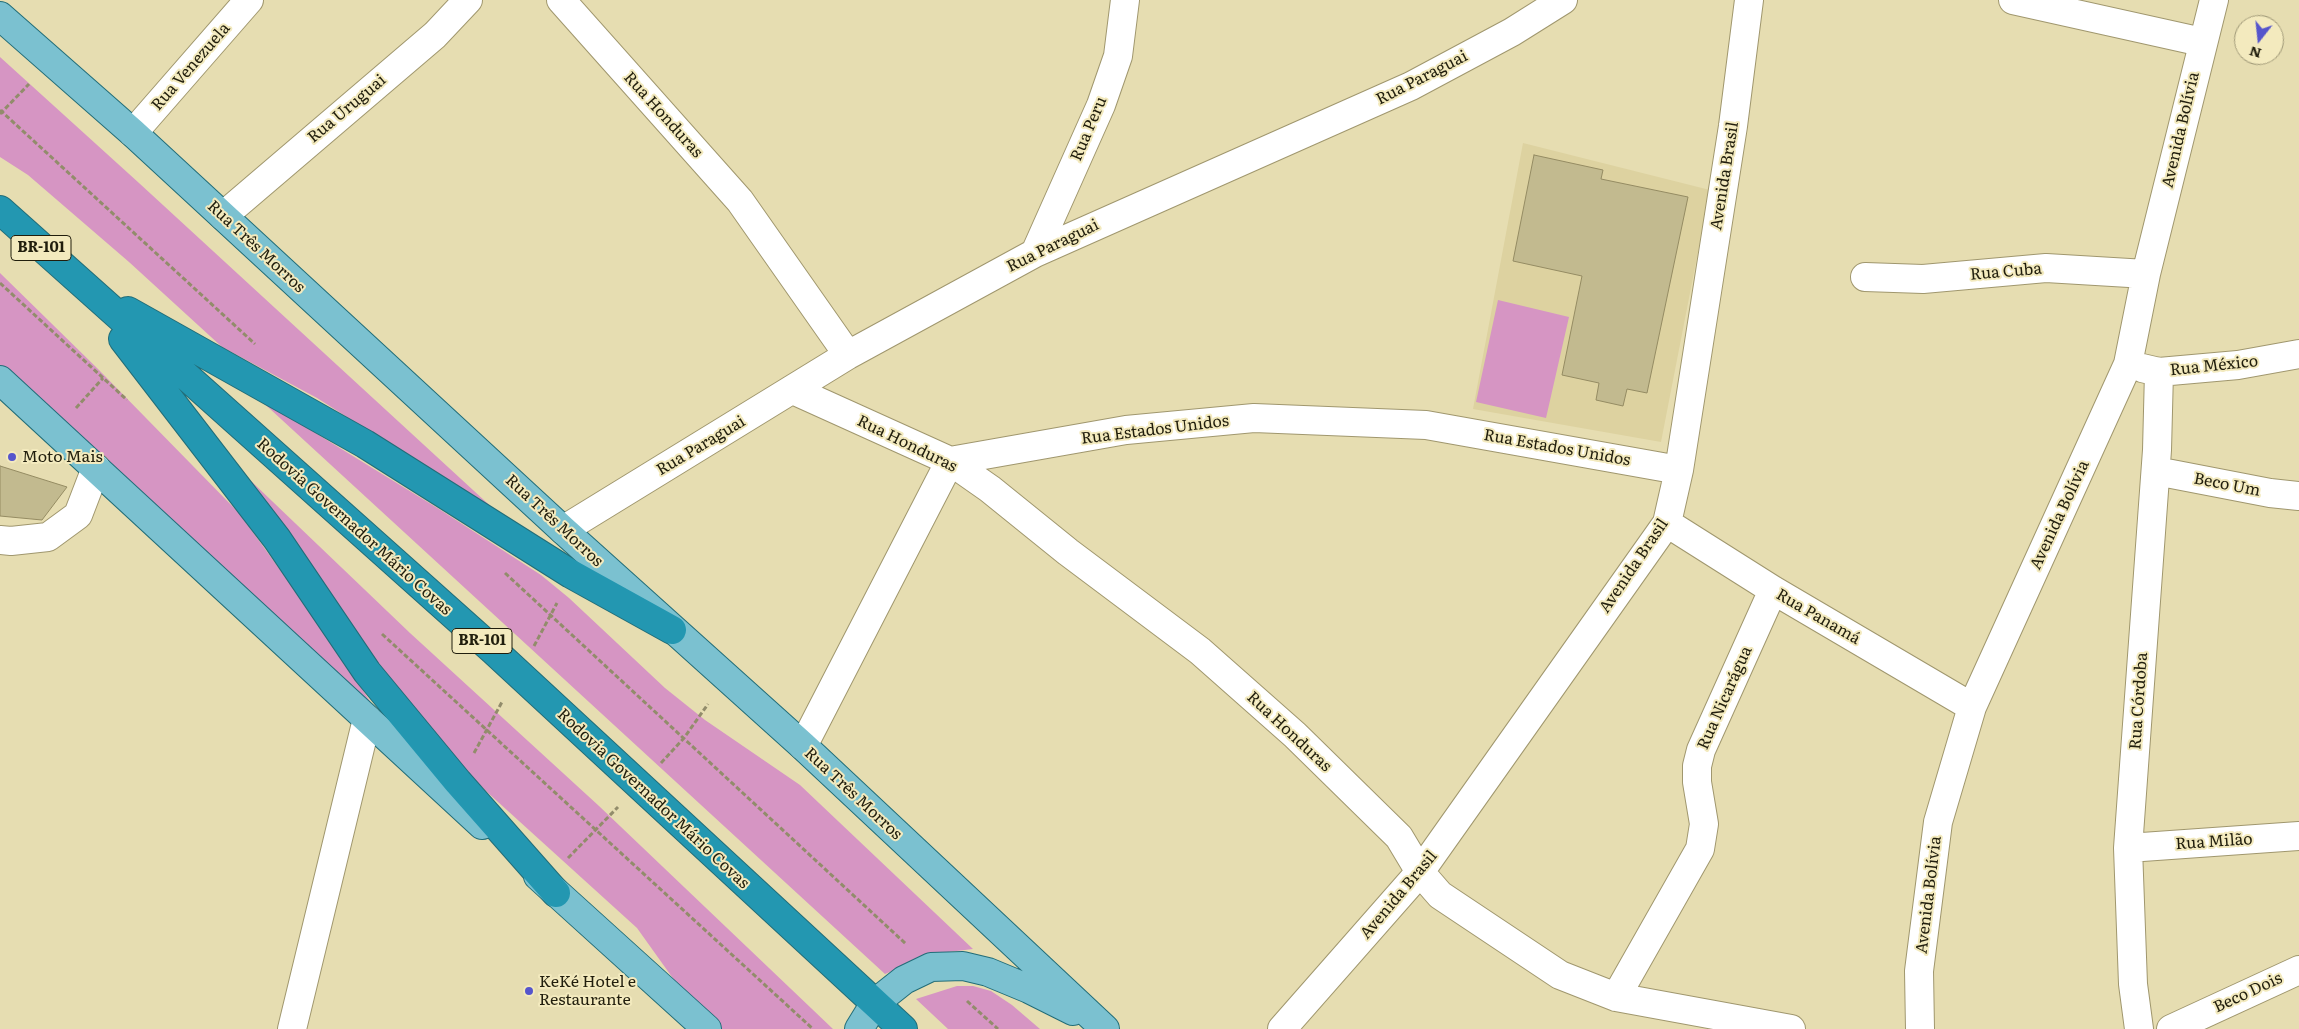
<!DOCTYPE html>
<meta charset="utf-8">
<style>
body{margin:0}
#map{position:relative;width:2299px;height:1029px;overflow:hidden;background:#e6ddb1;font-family:Literata,serif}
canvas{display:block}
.north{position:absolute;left:2234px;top:15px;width:50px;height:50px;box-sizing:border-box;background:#f3eabe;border:1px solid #9f9877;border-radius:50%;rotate:196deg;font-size:14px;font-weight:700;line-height:20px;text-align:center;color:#211e0d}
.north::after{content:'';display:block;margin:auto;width:18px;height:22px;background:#55c;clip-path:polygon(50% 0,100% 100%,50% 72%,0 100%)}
</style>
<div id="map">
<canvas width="2299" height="1029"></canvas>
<div class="north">N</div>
</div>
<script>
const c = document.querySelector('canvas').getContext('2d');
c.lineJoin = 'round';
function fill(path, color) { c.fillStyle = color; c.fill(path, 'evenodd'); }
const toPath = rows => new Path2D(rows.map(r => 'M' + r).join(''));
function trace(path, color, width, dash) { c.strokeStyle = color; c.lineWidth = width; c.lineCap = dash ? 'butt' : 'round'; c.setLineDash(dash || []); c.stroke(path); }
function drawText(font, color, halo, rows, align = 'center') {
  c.font = font + ' Literata,serif'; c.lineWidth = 4; c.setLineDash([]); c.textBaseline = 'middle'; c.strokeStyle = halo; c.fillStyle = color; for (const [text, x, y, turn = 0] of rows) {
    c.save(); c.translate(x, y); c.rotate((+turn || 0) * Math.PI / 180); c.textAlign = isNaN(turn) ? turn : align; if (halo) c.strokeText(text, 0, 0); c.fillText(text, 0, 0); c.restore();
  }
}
const built = toPath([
 [1523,143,1710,190,1661,442,1473,409]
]);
const green = toPath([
 [0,57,139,183,498,513,317,398,222,347,129,262,28,175,0,157],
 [0,273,99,370,239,513,325,632,379,715,0,365],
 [1498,300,1569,317,1546,418,1476,402],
 [257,397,439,509,541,575,569,598,665,688,705,720,800,785,973,949,932,954,885,974],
 [250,480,410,633,599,806,833,1029,721,1029,687,998,637,928,487,792,449,754,382,678],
 [957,986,973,986,991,991,1012,1005,1040,1029,948,1029,916,999]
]);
const building = toPath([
 [1534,155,1603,170,1601,179,1688,197,1647,393,1627,389,1623,406,1596,400,1599,383,1562,375,1582,276,1513,261,1534,155],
 [0,466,67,487,42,520,0,516,0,466]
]);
const path = toPath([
 [0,110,255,344],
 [0,114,29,84],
 [0,283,127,400],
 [76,408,103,378],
 [505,573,906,944],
 [382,634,813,1029],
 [534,646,557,603],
 [474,753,502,702],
 [661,763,684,738,708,704],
 [568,858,618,807],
 [967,1001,998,1029]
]);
const minor = toPath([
 [561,0,740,201,848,355],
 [2013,0,2202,42],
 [133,133,249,0],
 [223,216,435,35,468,0],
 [1035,253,1101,105,1118,56,1125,0],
 [1865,277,1923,279,2046,268,2146,274],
 [2142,368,2159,372,2238,365,2299,354],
 [793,390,950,461,990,489,1068,552,1200,651,1295,735,1399,837,1420,872,1440,895,1560,975,1616,997,1791,1029],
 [950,461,1126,430,1254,418,1426,425,1679,470],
 [2156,471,2270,493,2299,496],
 [1667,523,1773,590,1972,707],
 [563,530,848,355,1035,253,1411,86,1512,32,1563,0],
 [0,540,11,541,48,537,78,515,96,468],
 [803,746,950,461],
 [2128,848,2299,836],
 [1616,997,1700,849,1704,824,1697,782,1697,766,1701,750,1773,590],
 [292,1029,367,719],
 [1282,1029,1420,872,1667,523,1679,470,1733,126,1749,0],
 [1920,1029,1919,971,1938,822,1972,707,2128,364,2146,274,2214,0],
 [2139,1029,2133,984,2128,848,2157,450,2159,372],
 [2171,1029,2299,970]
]);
const major = toPath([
 [0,16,133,133,563,530,803,746,1105,1029],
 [0,380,482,825],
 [538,876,707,1029],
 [859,1029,875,1003,904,980,931,967,963,966,988,972,1029,989,1073,1011]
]);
const highway = toPath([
 [0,210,493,650,903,1029],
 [128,311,365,444,571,574,672,630],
 [123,339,277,539,367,672,458,782,556,893]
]);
const markers = [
 [12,457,5,"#55c"],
 [529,991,5,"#55c"]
];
const shields = [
 [41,248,60],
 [482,641,60]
];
const shieldNames = [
 ["BR-101",41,248],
 ["BR-101",482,641]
];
const streetNames = [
 ["Rua Venezuela",191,67,-49],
 ["Rua Paraguai",1422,78,-27],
 ["Rua Uruguai",347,109,-40],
 ["Rua Honduras",663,115,48],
 ["Rua Peru",1089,129,-67],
 ["Avenida Bolívia",2181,130,-77],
 ["Avenida Brasil",1725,176,-81],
 ["Rua Paraguai",1053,246,-26],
 ["Rua Três Morros",256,247,43],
 ["Rua Cuba",2006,272,-5],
 ["Rua México",2214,366,-6],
 ["Rua Estados Unidos",1155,430,-7],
 ["Rua Honduras",907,444,26],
 ["Rua Paraguai",701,446,-31],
 ["Rua Estados Unidos",1557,448,10],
 ["Beco Um",2227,485,11],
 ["Avenida Bolívia",2060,515,-65],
 ["Rua Três Morros",554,521,43],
 ["Rodovia Governador Mário Covas",354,527,42],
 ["Avenida Brasil",1634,566,-56],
 ["Rua Panamá",1818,617,30],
 ["Rua Nicarágua",1725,698,-66],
 ["Rua Córdoba",2139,701,-86],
 ["Rua Honduras",1289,732,43],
 ["Rua Três Morros",853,794,43],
 ["Rodovia Governador Mário Covas",653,799,43],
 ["Rua Milão",2214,842,-4],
 ["Avenida Brasil",1399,895,-50],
 ["Avenida Bolívia",1929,895,-83],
 ["Beco Dois",2248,993,-25]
];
const poiNames = [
 ["Moto Mais",22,457],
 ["KeKé Hotel e",539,982],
 ["Restaurante",539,1000]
];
fill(built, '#ddd2a0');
fill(green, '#d695c3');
fill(building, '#c2ba8f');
trace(building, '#958c63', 1);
trace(minor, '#a0976e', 30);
trace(major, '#226d78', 30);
trace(highway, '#226d78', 30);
trace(path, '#928c6b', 3, [5, 2.5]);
trace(minor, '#fff', 28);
trace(major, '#7bc1d0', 28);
trace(highway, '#2397b1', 28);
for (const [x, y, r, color] of markers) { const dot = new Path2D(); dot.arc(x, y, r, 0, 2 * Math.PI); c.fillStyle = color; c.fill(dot); trace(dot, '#f3eabe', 2); }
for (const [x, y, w] of shields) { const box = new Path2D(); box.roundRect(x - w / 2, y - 12.5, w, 25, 4); c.fillStyle = '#f3eabe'; c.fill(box); trace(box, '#211e0d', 1); }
drawText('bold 15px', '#211e0d', null, shieldNames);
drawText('16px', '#211e0d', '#f3eabe', streetNames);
drawText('16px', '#211e0d', '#f3eabe', poiNames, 'left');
</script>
